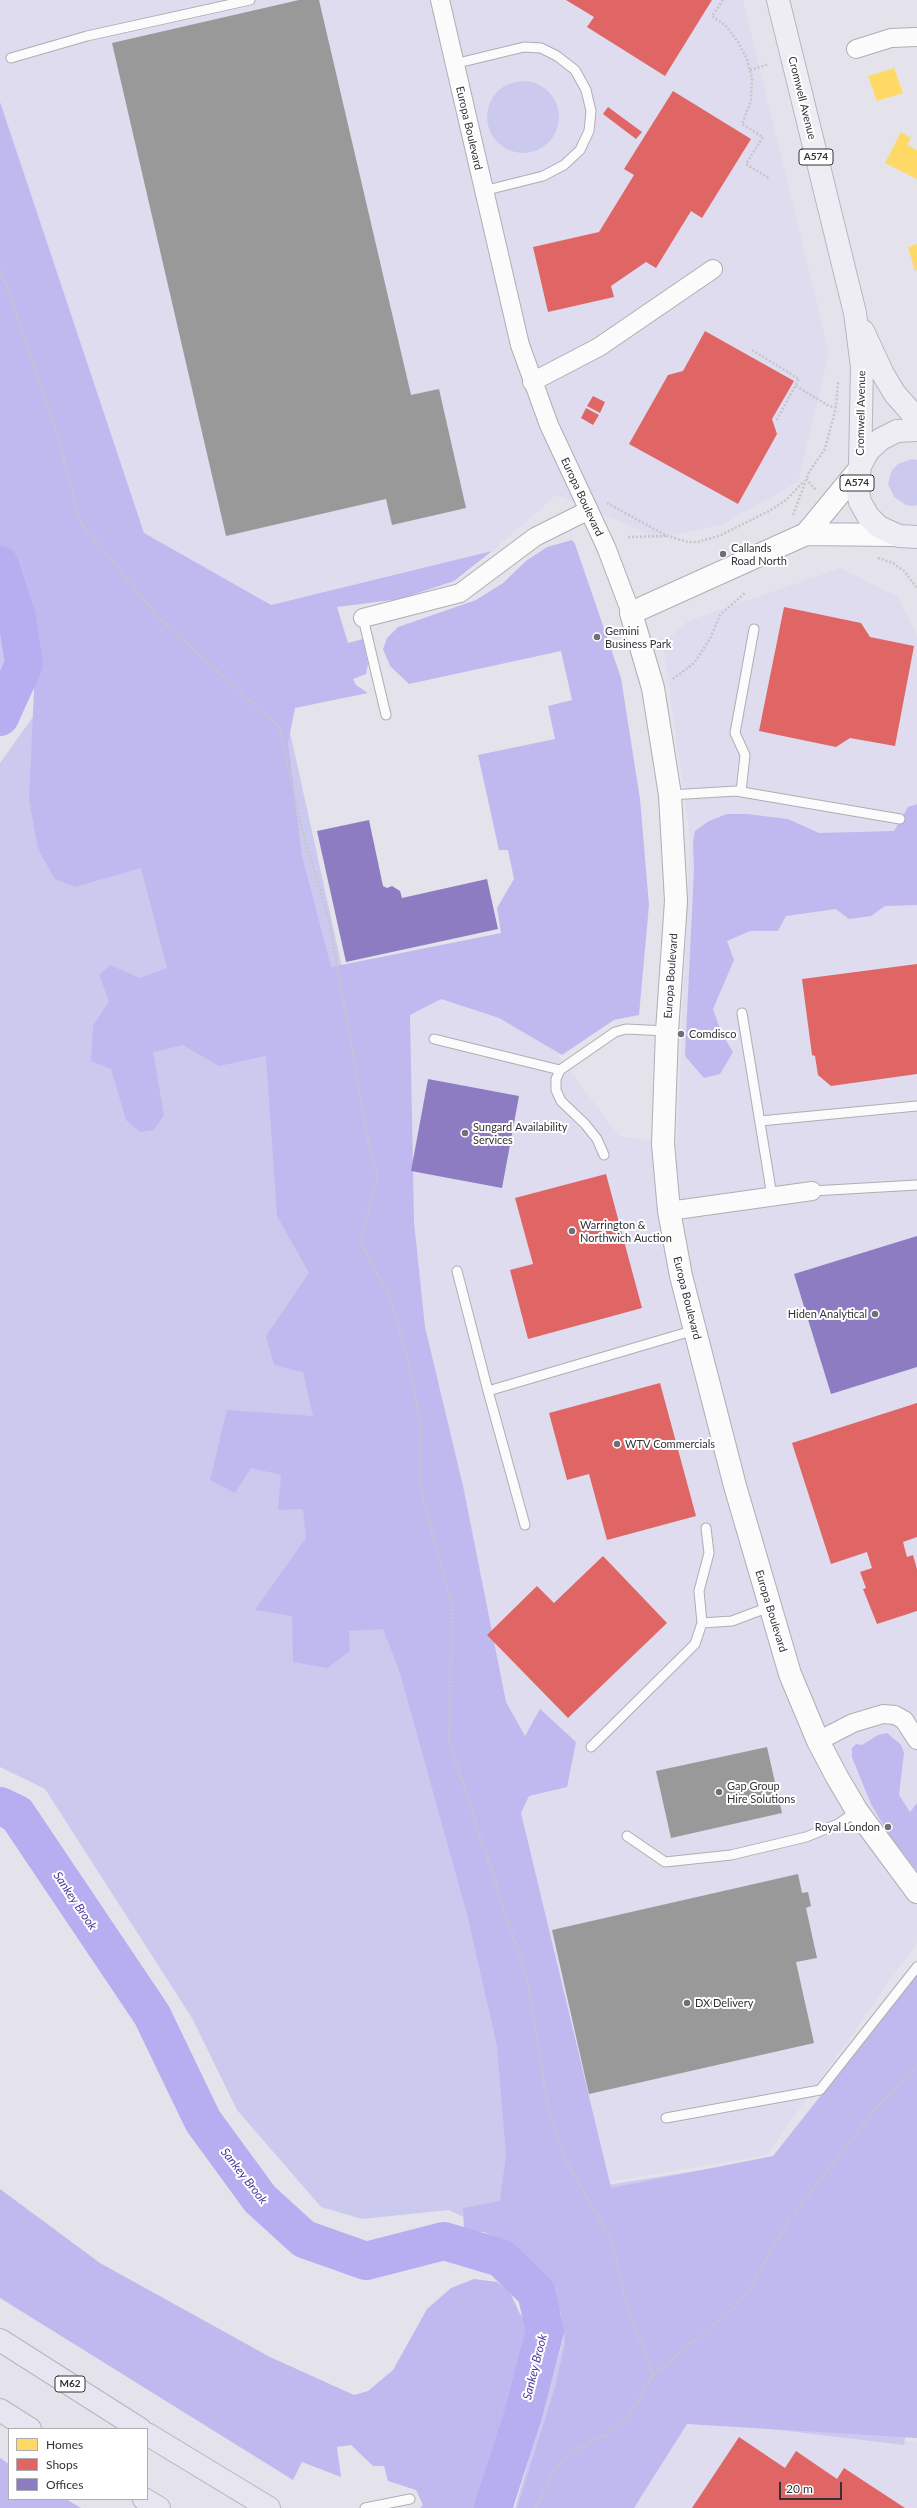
<!DOCTYPE html>
<style>
body{margin:0}
#map{position:relative;width:917px;height:2508px;overflow:hidden;background:#e4e3ec;font-family:Lato,sans-serif}
canvas{display:block}
.legend{position:absolute;left:8px;top:2428px;width:140px;height:72px;box-sizing:border-box;background:#fff;border:1px solid #adadaf;margin:0;padding:5px 7px;list-style:none;font-size:12px;color:#323138}
.legend li{display:flex;align-items:center;gap:8px;height:20px}
.legend b{width:20px;border:1px solid #adadaf}
.scale{position:absolute;left:779px;top:2482px;width:63px;height:18px;box-sizing:border-box;border:2px solid #323138;border-top:0;padding-left:5px;font-size:12px;line-height:14px;white-space:nowrap;color:#323138;-webkit-text-stroke:3px #fff;paint-order:stroke}
</style>
<div id="map">
<canvas width="917" height="2508"></canvas>
<ul class="legend">
<li><b style="height:11px;background:#ffd966"></b>Homes</li>
<li><b style="height:11px;background:#e06666"></b>Shops</li>
<li><b style="height:11px;background:#8e7cc3"></b>Offices</li>
</ul>
<div class="scale">20 m</div>
</div>
<script>
const c = document.querySelector('canvas').getContext('2d');
c.lineJoin = 'round';
function fill(path, color) { c.fillStyle = color; c.fill(path, 'evenodd'); }
const toPath = rows => new Path2D(rows.map(r => 'M' + r).join(''));
function trace(path, color, width, dash) { c.strokeStyle = color; c.lineWidth = width; c.lineCap = dash ? 'butt' : 'round'; c.setLineDash(dash || []); c.stroke(path); }
function drawText(font, color, halo, rows, align = 'center') {
  c.font = font + ' Lato,sans-serif'; c.lineWidth = 4; c.setLineDash([]); c.textBaseline = 'middle'; c.strokeStyle = halo; c.fillStyle = color; for (const [text, x, y, turn = 0] of rows) {
    c.save(); c.translate(x, y); c.rotate((+turn || 0) * Math.PI / 180); c.textAlign = isNaN(turn) ? turn : align; if (halo) c.strokeText(text, 0, 0); c.fillText(text, 0, 0); c.restore();
  }
}
const built = toPath([
 [0,0,743,0,829,353,798,482,723,524,657,539,613,518,556,495,492,551,271,605,139,537,0,120],
 [841,568,898,597,917,636,917,1942,767,2155,596,2184,401,1286,374,1033,441,999,499,1018,556,1052,619,1136,677,1144,690,838,663,643,688,621],
 [679,2420,917,2442,917,2508,616,2508]
]);
const green = toPath([
 '487 117a36 36 0 1 1 72 0a36 36 0 1 1-72 0Z',
 [0,140,129,541,282,696,345,981,489,1806,589,2188,776,2158,917,2348,904,2445,688,2419,630,2508,515,2508,571,2312,519,2244,449,2210,362,2219,321,2207,237,2110,192,2018,45,1789,0,1767,0,763,65,672],
 [912,459,917,460,917,505,913,506,906,505,894,497,888,484,892,470,898,464],
 [0,632,9,664,0,679]
]);
const forest = toPath([
 [0,102,144,533,271,605,492,551,454,581,400,599,337,607,348,643,363,639,368,664,366,674,353,679,356,685,368,693,295,708,288,743,302,856,331,967,501,933,497,908,514,879,508,850,499,850,478,755,555,739,548,706,572,700,561,651,409,684,390,666,383,649,387,638,398,627,476,600,503,583,526,561,547,547,572,540,575,544,621,678,640,799,649,905,639,1015,614,1020,562,1055,499,1018,441,999,410,1015,414,1222,425,1327,463,1486,506,1702,525,1736,540,1709,576,1742,567,1787,529,1796,521,1813,611,2188,773,2156,917,1974,917,2438,687,2424,634,2508,517,2508,555,2387,565,2343,561,2314,547,2286,514,2247,484,2232,464,2231,463,2208,500,2201,506,2154,497,2046,468,1918,400,1673,383,1629,349,1631,350,1651,327,1668,293,1662,292,1616,255,1610,306,1538,303,1509,278,1510,281,1475,251,1468,235,1493,210,1480,227,1410,313,1416,303,1372,274,1365,266,1336,309,1273,277,1216,266,1056,219,1066,183,1045,153,1052,164,1115,154,1130,140,1132,126,1120,111,1069,91,1061,93,1026,109,1001,99,975,110,965,140,978,167,968,141,868,75,887,55,879,38,849,29,800,34,691,22,618,0,568],
 [917,804,917,905,885,906,871,916,849,919,836,909,786,916,778,931,750,931,727,941,734,960,713,1009,721,1032,733,1052,720,1074,704,1078,685,1056,694,869,693,843,695,831,709,821,727,814,747,814,788,819,819,833,894,831,908,807],
 [887,1733,901,1745,904,1753,899,1795,910,1812,917,1803,917,1871,889,1835,871,1804,852,1757,852,1748,856,1744,862,1745,878,1735],
 [0,2189,100,2263,270,2357,354,2395,368,2391,393,2370,427,2309,451,2288,474,2279,497,2282,510,2292,519,2312,535,2336,480,2508,420,2508,423,2505,416,2490,388,2481,384,2466,373,2466,351,2445,337,2447,341,2477,302,2462,293,2480,0,2298],
 [0,2458,9,2464,9,2499,66,2499,81,2508,0,2508]
]);
const homes = toPath([
 [894,68,903,93,877,101,868,76],
 [901,132,911,138,907,145,917,150,917,179,885,163],
 [917,244,917,270,915,271,908,247]
]);
const shops = toPath([
 [566,0,712,0,665,76,587,27,594,17],
 [673,91,751,139,702,218,691,211,656,268,646,262,611,286,614,297,548,312,533,247,599,232,634,175,624,169],
 [608,107,642,132,636,139,603,114],
 [705,331,794,381,772,419,777,434,738,504,629,444,668,375,683,371],
 [593,396,605,402,600,413,587,406],
 [586,408,599,415,593,425,581,418],
 [784,607,861,623,870,637,914,646,895,746,850,738,836,747,759,731],
 [917,964,917,1074,831,1086,818,1075,815,1056,812,1055,802,979],
 [606,1174,642,1308,528,1339,510,1270,533,1264,515,1198],
 [660,1383,696,1516,607,1540,589,1474,567,1480,549,1413],
 [917,1403,917,1537,903,1542,907,1557,913,1555,917,1569,917,1611,877,1624,863,1589,866,1588,860,1572,872,1568,867,1552,831,1564,792,1443],
 [603,1556,667,1623,568,1718,487,1635,537,1586,554,1603],
 [739,2437,785,2468,796,2451,837,2479,844,2468,905,2508,692,2508]
]);
const offices = toPath([
 [369,820,383,886,387,888,392,886,400,891,402,898,487,879,498,929,346,962,317,831],
 [428,1079,519,1096,502,1188,411,1171],
 [917,1236,917,1367,831,1394,794,1274]
]);
const industry = toPath([
 [299,0,319,0,411,395,439,389,466,508,392,525,386,499,226,536,112,43],
 [767,1747,782,1813,671,1838,656,1771],
 [798,1874,802,1893,808,1892,811,1906,806,1908,817,1958,796,1962,814,2043,589,2094,552,1930]
]);
const river = toPath([
 [0,565,17,618,24,664,0,717],
 [0,1806,17,1814,152,2015,203,2121,260,2199,304,2239,366,2261,444,2241,501,2258,536,2292,545,2331,523,2415,493,2508]
]);
const path = toPath([
 [723,0,712,16,726,26,738,42,747,59,752,79,751,100,742,124,763,137,746,164,770,179],
 [750,70,769,64],
 [0,268,54,423,81,523,159,618,279,727,303,834,329,920,370,1150,378,1177,360,1242,389,1295,407,1355,421,1429,420,1486,452,1606,449,1742,527,1978,548,2108,567,2163,612,2241,625,2299,653,2375],
 [752,350,799,379,776,421],
 [796,386,829,406,837,407],
 [806,479,816,490],
 [607,503,667,536,688,542,698,542,721,535,769,511,786,500,804,481],
 [793,515,809,472,825,449,836,407,838,382],
 [628,537,667,536],
 [878,558,893,563,904,571,917,588],
 [673,679,694,663,710,639,720,615,746,592],
 [536,2508,550,2477,569,2453,605,2435,629,2415,653,2375,735,2307,748,2291,789,2220,877,2107,917,2065]
]);
const service = toPath([
 [11,58,87,36,250,0],
 [454,64,524,47,541,48,557,56,575,70,586,90,591,111,589,131,580,150,564,165,543,176,483,191],
 [363,618,386,715],
 [741,792,745,755,735,733,754,629],
 [670,795,736,791,900,819],
 [742,1013,772,1196],
 [434,1039,560,1070,615,1032,626,1029,667,1031],
 [560,1070,556,1079,556,1090,561,1101,585,1124,597,1139,604,1155],
 [760,1121,917,1106],
 [812,1191,917,1185],
 [457,1271,488,1391],
 [525,1525,488,1391,695,1330],
 [702,1623,732,1621,769,1607],
 [591,1747,695,1644,702,1623,699,1591,709,1553,706,1528],
 [627,1836,665,1862,731,1855,806,1837,838,1824,857,1811],
 [666,2118,820,2090,917,1967],
 [365,2508,410,2499]
]);
const minor = toPath([
 [440,0,520,345,549,425,606,547,631,613],
 [856,49,891,38,917,37],
 [532,382,599,347,713,269],
 [363,618,460,593,535,537,589,510],
 [669,1211,812,1191],
 [818,1741,853,1723,883,1714,895,1715,904,1720,917,1740]
]);
const tertiary = toPath([
 [806,534,858,471],
 [893,535,806,534,631,613,653,688,670,795,676,901,667,1031,663,1144,669,1211,681,1276,735,1486,790,1674,818,1741,837,1777,857,1811,917,1892]
]);
const primary = toPath([
 [778,0,855,313,862,367,860,466],
 [863,331,883,374,895,394,917,419],
 [917,430,897,431,881,439,868,451,860,466,857,487,860,502,868,516,879,527,899,536,917,537]
]);
const motorway = toPath([
 [0,2340,140,2429],
 [0,2410,30,2429],
 [147,2434,269,2508],
 [144,2499,159,2508]
]);
const markers = [
 [723,554,4,"#706f77"],
 [597,637,4,"#706f77"],
 [681,1034,4,"#706f77"],
 [465,1133,4,"#706f77"],
 [572,1231,4,"#706f77"],
 [875,1314,4,"#706f77"],
 [617,1444,4,"#706f77"],
 [719,1792,4,"#706f77"],
 [888,1827,4,"#706f77"],
 [687,2003,4,"#706f77"]
];
const shields = [
 [816,157,34],
 [857,483,34],
 [70,2384,30]
];
const shieldNames = [
 ["A574",816,157],
 ["A574",857,483],
 ["M62",70,2384]
];
const streetNames = [
 ["Cromwell Avenue",802,98,76],
 ["Europa Boulevard",469,128,77],
 ["Cromwell Avenue",861,413,-89],
 ["Europa Boulevard",582,497,65],
 ["Europa Boulevard",671,976,-86],
 ["Europa Boulevard",687,1298,76],
 ["Europa Boulevard",771,1611,73]
];
const poiNames = [
 ["Callands",731,548],
 ["Road North",731,561],
 ["Gemini",605,631],
 ["Business Park",605,644],
 ["Comdisco",689,1034],
 ["Sungard Availability",473,1127],
 ["Services",473,1140],
 ["Warrington &",580,1225],
 ["Northwich Auction",580,1238],
 ["Hiden Analytical",867,1314,"right"],
 ["WTV Commercials",625,1444],
 ["Gap Group",727,1786],
 ["Hire Solutions",727,1799],
 ["Royal London",880,1827,"right"],
 ["DX Delivery",695,2003]
];
const waterNames = [
 ["Sankey Brook",75,1901,56],
 ["Sankey Brook",244,2176,52],
 ["Sankey Brook",535,2367,-76]
];
fill(built, '#dedcee');
fill(green, '#ccc9ef');
fill(forest, '#c0b9ef');
fill(homes, '#ffd966');
fill(shops, '#e06666');
fill(offices, '#8e7cc3');
fill(industry, '#999');
trace(river, '#b6aef0', 38);
trace(service, '#aeaeb4', 11);
trace(minor, '#aeaeb4', 20);
trace(tertiary, '#aeaeb4', 24);
trace(primary, '#b6b4c2', 24);
trace(motorway, '#b6b4c2', 24);
trace(path, '#c6c6c9', 2.5, [2, 2]);
trace(service, '#fbfbfc', 9);
trace(minor, '#fbfbfc', 18);
trace(tertiary, '#fbfbfc', 22);
trace(primary, '#eeedf4', 22);
trace(motorway, '#e6e5f0', 22);
for (const [x, y, r, color] of markers) { const dot = new Path2D(); dot.arc(x, y, r, 0, 2 * Math.PI); c.fillStyle = color; c.fill(dot); trace(dot, '#fff', 1.5); }
for (const [x, y, w] of shields) { const box = new Path2D(); box.roundRect(x - w / 2, y - 8, w, 16, 3); c.fillStyle = '#fff'; c.fill(box); trace(box, '#323138', 1); }
drawText('bold 10px', '#323138', null, shieldNames);
drawText('11px', '#323138', '#fff', streetNames);
drawText('11px', '#323138', '#fff', poiNames, 'left');
drawText('italic 12px', '#4f389f', '#fff', waterNames);
</script>
